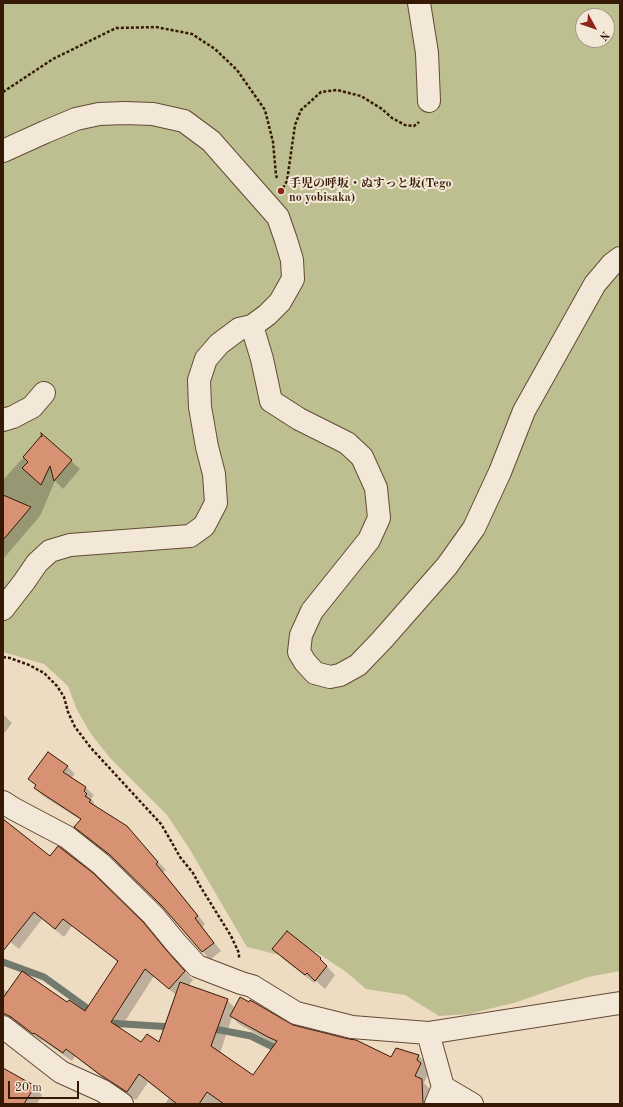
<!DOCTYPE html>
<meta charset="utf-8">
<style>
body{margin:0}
#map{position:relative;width:623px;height:1107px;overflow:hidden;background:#eddbc2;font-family:"Old Standard TT",serif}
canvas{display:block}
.frame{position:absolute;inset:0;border:4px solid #361905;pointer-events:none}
.north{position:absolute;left:575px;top:8px;width:40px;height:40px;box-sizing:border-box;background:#f3e8d7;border:1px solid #a79583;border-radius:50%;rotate:130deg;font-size:11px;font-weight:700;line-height:16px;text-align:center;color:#361905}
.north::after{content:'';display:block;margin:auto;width:14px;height:18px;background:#8f2418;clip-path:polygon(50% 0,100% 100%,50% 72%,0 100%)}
.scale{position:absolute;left:8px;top:1081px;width:71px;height:18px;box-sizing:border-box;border:2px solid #361905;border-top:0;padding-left:5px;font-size:12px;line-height:14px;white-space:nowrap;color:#361905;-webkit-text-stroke:3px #f3e8d7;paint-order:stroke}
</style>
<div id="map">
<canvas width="623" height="1107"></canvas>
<div class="frame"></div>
<div class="north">N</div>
<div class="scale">20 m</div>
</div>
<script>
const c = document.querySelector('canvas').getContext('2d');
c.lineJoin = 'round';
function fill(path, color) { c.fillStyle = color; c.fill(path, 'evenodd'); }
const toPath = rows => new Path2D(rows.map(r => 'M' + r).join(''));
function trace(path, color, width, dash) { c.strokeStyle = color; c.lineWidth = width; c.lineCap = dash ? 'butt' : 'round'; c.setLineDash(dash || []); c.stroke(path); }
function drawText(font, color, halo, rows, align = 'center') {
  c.font = font + ' "Old Standard TT","Noto Serif JP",serif'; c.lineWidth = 4; c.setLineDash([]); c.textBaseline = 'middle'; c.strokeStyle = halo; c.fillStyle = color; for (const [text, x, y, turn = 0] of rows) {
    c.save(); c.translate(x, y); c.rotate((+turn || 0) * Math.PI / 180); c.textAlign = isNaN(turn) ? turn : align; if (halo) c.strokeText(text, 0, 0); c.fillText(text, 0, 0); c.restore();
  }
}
const green = toPath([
 [3,3,620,3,620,971,588,977,517,1002,469,1014,439,1016,405,995,366,989,345,971,316,952,279,955,247,947,189,848,167,815,111,759,91,734,77,710,68,686,44,664,3,652],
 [583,16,607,16,607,40,583,40]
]);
const shadow = toPath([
 [43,436,80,469,63,489,55,481,40,516,4,558,3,557,3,480,41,438,43,440],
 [3,714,12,723,3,735],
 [67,766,75,774,71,778,86,788,94,795,91,799,94,802,93,803,98,808,130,832,166,870,163,872,205,924,202,927,221,951,210,960,163,906,119,863,83,834,75,827,81,820,43,796,35,788],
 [3,818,12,827,175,961,193,980,188,986,227,1000,235,1008,391,1059,419,1056,427,1064,425,1068,429,1072,424,1083,430,1089,431,1104,165,1104,169,1098,148,1082,136,1100,113,1086,75,1056,72,1061,42,1040,42,1041,36,1037,20,1025,14,1023,3,1026,3,989,8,992,67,1003,85,1013,118,962,72,926,64,937,42,919,19,949,9,941,3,941],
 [154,976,177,996,160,1044,142,1043,120,1029],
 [232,1017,239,1024,276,1045,253,1077,220,1053],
 [274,949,320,959,335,975,325,989,316,981,314,983,282,958],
 [3,1069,34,1087,42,1095,37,1104,3,1104]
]);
const stream = toPath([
 [3,962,44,977,94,1013],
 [104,1020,108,1023,173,1027],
 [209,1030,220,1030,251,1036,281,1051]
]);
const building = toPath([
 [41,433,72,460,54,481,50,466,41,485,22,468,28,462,23,457,41,436,42,437,41,433],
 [3,495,31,507,3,540,3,495],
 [48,752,68,766,63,772,86,787,84,791,87,794,85,796,91,800,89,802,127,826,158,862,156,864,198,916,195,918,214,943,202,952,162,906,110,855,74,827,81,819,34,788,36,785,28,779,48,752],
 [3,819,50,856,58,846,93,873,144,923,167,951,185,971,169,989,145,969,111,1022,141,1042,147,1034,159,1042,180,982,228,999,211,1046,253,1075,277,1041,268,1037,230,1016,240,997,249,1002,250,1000,293,1025,349,1039,356,1040,391,1057,396,1048,419,1055,417,1060,421,1063,415,1076,422,1079,423,1104,224,1104,207,1092,199,1104,177,1104,139,1074,127,1092,99,1074,66,1049,63,1053,34,1033,33,1034,11,1017,3,1013,3,998,22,971,67,1002,69,1000,85,1011,118,961,63,919,55,929,34,912,3,951,3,819],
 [287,931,321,958,320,959,327,966,315,981,307,973,305,975,272,949,287,931],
 [3,1068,35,1086,24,1104,3,1104,3,1068]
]);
const path = toPath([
 [3,92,53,59,116,28,156,27,192,34,215,49,237,70,265,110,273,142,276,175,277,178],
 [283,188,287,181,295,125,301,110,321,92,337,90,361,96,382,109,392,118,405,125,414,126,419,122],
 [3,657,10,658,29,665,44,673,57,686,64,697,68,712,75,727,91,748,161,824,171,841,180,857,193,873,200,886,231,936,239,953,239,958]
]);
const minor = toPath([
 [419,3,427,53,429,101],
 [3,151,45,132,76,119,99,114,125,113,153,114,184,121,211,141,278,217,286,240,292,260,293,279,280,302,267,315,252,326,239,329,219,344,206,359,199,380,200,407,207,447,214,474,216,503,204,526,190,536,70,545,50,551,37,563,24,582,3,609],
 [252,326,262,359,271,401,299,419,347,443,362,457,376,488,379,518,369,540,312,611,301,635,299,652,305,662,315,673,330,677,340,675,358,665,382,640,447,566,474,528,500,472,524,411,595,284,612,264,620,258],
 [3,420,13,417,32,407,44,393],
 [3,802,14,809,67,837,101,864,153,915,176,943,197,966,241,983,252,986,296,1013,352,1027,428,1033,620,1003],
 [3,1027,61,1072,103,1091,122,1104],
 [428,1033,443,1087,436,1104],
 [443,1087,472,1104]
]);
const markers = [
 [281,191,4,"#8f2418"]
];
const poiNames = [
 ["手児の呼坂・ぬすっと坂(Tego",289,184],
 ["no yobisaka)",289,198]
];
fill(green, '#bdbf90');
fill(shadow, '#0003');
trace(stream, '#717a6d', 7);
fill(building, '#d69273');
trace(building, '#361905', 1);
trace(minor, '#644a34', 24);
trace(path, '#361905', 2.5, [3, 2]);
trace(minor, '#f3e8d7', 22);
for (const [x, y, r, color] of markers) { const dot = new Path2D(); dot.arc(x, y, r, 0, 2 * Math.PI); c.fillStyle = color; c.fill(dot); trace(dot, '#f3e8d7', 1.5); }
drawText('bold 12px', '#361905', '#f3e8d7', poiNames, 'left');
</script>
